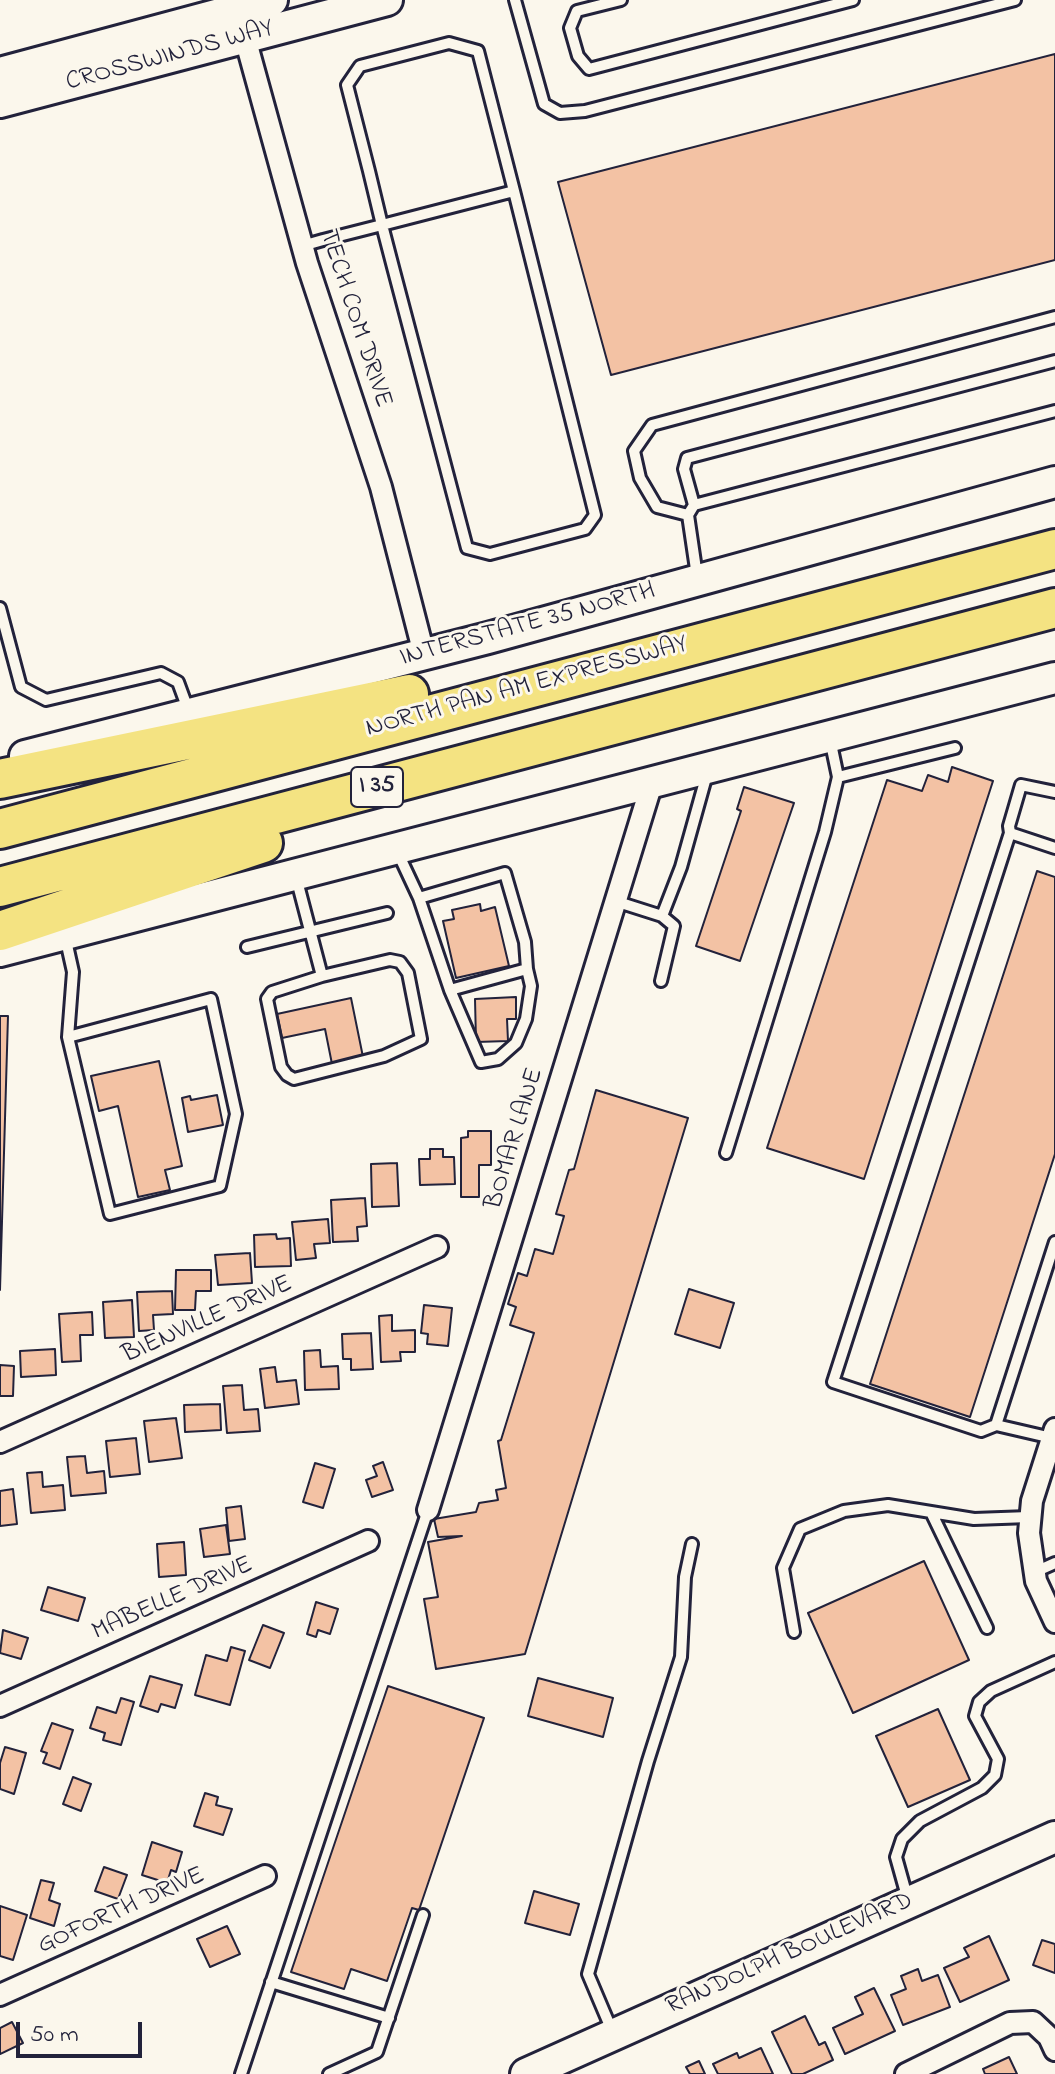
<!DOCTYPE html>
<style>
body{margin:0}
#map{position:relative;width:1055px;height:2074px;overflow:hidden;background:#fbf7ec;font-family:"Indie Flower",sans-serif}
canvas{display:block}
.scale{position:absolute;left:16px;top:2022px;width:126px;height:36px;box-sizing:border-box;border:4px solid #22223b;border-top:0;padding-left:10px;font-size:24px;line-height:28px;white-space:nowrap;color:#22223b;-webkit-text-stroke:6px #fbf7ec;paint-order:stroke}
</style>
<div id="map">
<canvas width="1055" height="2074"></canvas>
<div class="scale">50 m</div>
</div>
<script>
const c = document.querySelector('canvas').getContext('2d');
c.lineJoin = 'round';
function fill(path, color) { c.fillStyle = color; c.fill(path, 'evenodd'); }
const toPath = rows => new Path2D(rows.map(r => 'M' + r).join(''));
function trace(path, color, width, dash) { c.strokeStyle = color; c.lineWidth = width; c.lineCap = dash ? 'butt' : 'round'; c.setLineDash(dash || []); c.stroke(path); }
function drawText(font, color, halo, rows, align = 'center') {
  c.font = font + ' "Indie Flower",sans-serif'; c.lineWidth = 6; c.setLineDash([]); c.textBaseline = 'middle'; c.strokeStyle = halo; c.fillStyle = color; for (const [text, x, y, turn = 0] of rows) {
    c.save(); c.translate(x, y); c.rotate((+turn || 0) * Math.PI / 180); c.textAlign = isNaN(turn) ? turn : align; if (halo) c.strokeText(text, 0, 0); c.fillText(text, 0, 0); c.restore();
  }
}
const building = toPath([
 [1055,54,1055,260,611,375,558,182,1055,54],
 [952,767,993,781,864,1179,767,1148,887,780,922,791,928,775,948,782,952,767],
 [744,787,794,803,740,961,696,946,741,811,737,809,744,787],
 [1037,871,1055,877,1055,1154,970,1417,870,1384,1037,871],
 [480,904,481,911,495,907,509,966,456,978,443,921,454,919,452,910,480,904],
 [516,997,516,1019,507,1019,508,1041,476,1042,475,999,516,997],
 [351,998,363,1057,332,1064,325,1029,282,1038,277,1014,351,998],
 [0,1016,8,1016,0,1290,0,1016],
 [159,1061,182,1166,165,1170,170,1190,138,1197,118,1106,99,1111,91,1076,159,1061],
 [596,1090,688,1118,525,1654,436,1669,424,1599,438,1597,428,1542,462,1536,438,1537,434,1519,476,1512,479,1503,498,1500,496,1490,506,1488,498,1441,501,1440,534,1333,510,1325,516,1307,508,1304,518,1273,527,1276,535,1249,553,1254,564,1216,556,1214,569,1170,574,1169,596,1090],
 [217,1095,223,1125,188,1132,182,1098,190,1096,191,1100,217,1095],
 [468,1131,491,1131,491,1165,479,1165,479,1197,461,1197,461,1138,468,1137,468,1131],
 [430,1149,443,1149,443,1157,454,1157,455,1184,420,1185,419,1159,430,1159,430,1149],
 [397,1163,399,1206,372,1207,371,1164,397,1163],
 [365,1198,367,1226,357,1227,358,1241,333,1242,331,1200,365,1198],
 [328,1219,330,1243,314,1244,316,1258,296,1260,292,1222,328,1219],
 [276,1234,277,1239,290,1238,291,1266,255,1267,254,1235,276,1234],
 [250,1253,252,1283,218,1285,215,1255,250,1253],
 [176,1270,211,1270,211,1291,196,1291,195,1310,175,1310,176,1270],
 [689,1289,734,1303,720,1348,675,1334,689,1289],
 [172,1291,173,1314,153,1315,154,1330,139,1331,137,1292,172,1291],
 [132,1300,134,1337,105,1338,103,1302,132,1300],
 [424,1305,452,1308,448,1346,427,1344,428,1334,421,1333,424,1305],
 [92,1312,93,1335,80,1335,81,1361,62,1362,59,1314,92,1312],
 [392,1315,392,1331,415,1330,415,1352,400,1352,401,1361,381,1362,379,1316,392,1315],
 [371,1333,373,1369,351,1370,351,1359,343,1359,342,1334,371,1333],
 [55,1349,56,1375,21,1377,20,1351,55,1349],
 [320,1350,321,1367,338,1366,339,1389,305,1390,304,1351,320,1350],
 [0,1365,14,1366,13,1396,0,1396,0,1365],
 [275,1367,277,1382,296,1380,299,1404,265,1408,260,1369,275,1367],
 [242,1385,244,1410,258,1409,260,1431,227,1433,223,1386,242,1385],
 [220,1404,221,1430,185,1432,184,1405,220,1404],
 [176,1418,182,1458,149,1462,144,1421,176,1418],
 [136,1438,140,1474,110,1477,106,1441,136,1438],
 [85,1456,87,1473,104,1471,106,1493,71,1496,67,1457,85,1456],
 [383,1462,393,1490,372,1497,366,1480,377,1476,373,1466,383,1462],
 [315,1463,335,1469,323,1508,303,1502,315,1463],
 [42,1472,43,1487,63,1485,65,1510,31,1513,27,1473,42,1472],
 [13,1489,17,1524,0,1526,0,1491,13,1489],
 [241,1506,245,1539,229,1541,226,1508,241,1506],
 [226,1525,230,1554,204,1557,200,1529,226,1525],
 [184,1542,186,1575,159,1577,157,1544,184,1542],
 [924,1561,969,1660,853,1713,808,1613,924,1561],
 [48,1587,85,1598,78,1621,41,1610,48,1587],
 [316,1602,338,1609,330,1634,318,1630,316,1637,307,1634,316,1602],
 [263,1625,284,1633,270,1668,249,1660,263,1625],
 [3,1630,28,1638,21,1659,0,1653,3,1630],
 [231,1647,245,1651,230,1705,195,1695,206,1655,227,1661,231,1647],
 [150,1676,182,1685,175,1708,161,1704,158,1712,140,1706,150,1676],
 [538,1678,613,1698,603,1737,528,1716,538,1678],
 [388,1686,484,1718,419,1910,412,1908,387,1981,351,1969,344,1989,291,1972,388,1686],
 [121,1698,134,1702,121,1745,103,1740,105,1733,90,1728,97,1707,116,1713,121,1698],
 [938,1709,970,1780,908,1807,876,1736,938,1709],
 [52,1723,73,1730,60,1769,43,1763,47,1753,41,1751,52,1723],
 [5,1747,26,1753,14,1794,0,1789,0,1763,5,1747],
 [73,1777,91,1784,81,1811,63,1804,73,1777],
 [205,1793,218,1797,216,1805,232,1809,223,1835,194,1826,205,1793],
 [152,1842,182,1852,176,1872,171,1870,167,1883,142,1875,152,1842],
 [104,1867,127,1875,118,1899,95,1891,104,1867],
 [41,1880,54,1883,49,1900,60,1904,54,1926,30,1918,41,1880],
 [534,1891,579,1904,570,1935,525,1923,534,1891],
 [0,1906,27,1915,13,1960,0,1956,0,1906],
 [227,1926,240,1954,210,1967,197,1939,227,1926],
 [989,1936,1009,1980,960,2002,944,1968,969,1957,964,1948,989,1936],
 [1042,1940,1055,1944,1055,1973,1033,1965,1042,1940],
 [918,1969,922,1981,938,1975,950,2007,903,2025,891,1995,906,1989,901,1976,918,1969],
 [874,1988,895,2031,845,2054,833,2028,863,2014,855,1997,874,1988],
 [805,2016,819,2045,825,2042,833,2060,803,2074,792,2074,772,2032,805,2016],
 [12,2022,23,2043,0,2054,0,2028,12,2022],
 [761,2048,773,2074,718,2074,713,2064,737,2053,739,2058,761,2048],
 [1009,2057,1017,2074,985,2074,983,2069,1009,2057],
 [699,2061,705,2074,690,2074,686,2067,699,2061]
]);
const lane = toPath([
 [515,0,544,104,560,113,585,111,1015,0],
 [621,0,577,11,570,28,578,56,589,69,853,0],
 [302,246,323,240,382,225,514,191,595,515,585,529,490,554,467,548,394,271,382,225,369,171,347,85,360,66,449,43,478,51,514,191],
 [694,505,684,469,687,458,1055,361],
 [688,515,657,507,640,478,634,451,652,425,1055,317],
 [697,576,688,515,694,505,1055,411],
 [0,608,21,687,46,700,161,673,178,682,189,712],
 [838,777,955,748],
 [1055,792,1021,785,1009,826,1010,833,1055,848],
 [397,851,419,898,505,873,525,942,527,969,450,990,419,898],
 [296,877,322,976,390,960,400,962,408,973,421,1039,384,1056,294,1079,287,1075,281,1067,267,999,272,992,322,976],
 [618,902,662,916,681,867,707,774],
 [65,936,73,972,68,1037,110,1214,220,1186,236,1114,211,999,68,1037],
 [247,947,387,913],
 [661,981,674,926,662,916],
 [450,990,481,1062,498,1059,516,1043,526,1019,531,986,527,969],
 [726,1153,825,832,838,777,830,739],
 [996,1425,981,1431,833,1382,1010,833],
 [1052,1438,996,1425,1055,1242],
 [931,1512,987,1628],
 [1035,1572,1055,1563],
 [794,1632,783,1568,800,1529,844,1511,888,1505,974,1519,1029,1517],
 [908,1900,896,1857,902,1839,920,1821,982,1788,995,1775,998,1759,975,1716,979,1702,991,1691,1055,1662],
 [271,1982,389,2018],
 [613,2033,588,1974,648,1761,681,1657,685,1577,692,1544],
 [241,2074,428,1510],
 [329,2074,377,2052,423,1915]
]);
const street = toPath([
 [242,27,307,263,381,487,424,654],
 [1055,1429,1032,1501,1029,1533,1036,1581,1055,1622],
 [0,1442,437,1247],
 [428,1510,652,783],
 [0,1706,368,1541],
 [0,1995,265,1876],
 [906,2074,1010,2023,1033,2022,1049,2037,1055,2050]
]);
const secondary = toPath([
 [0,73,272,0],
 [0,102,387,0],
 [25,756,488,638,1055,482],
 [0,951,1055,678],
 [526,2074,1055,1837]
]);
const highway = toPath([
 [0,779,409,694],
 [0,829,1055,549],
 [0,887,1055,608],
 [0,931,263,843]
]);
const shields = [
 [377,787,52]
];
const shieldNames = [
 ["I 35",377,787]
];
const streetNames = [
 ["CROSSWINDS WAY",170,57,-15],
 ["TECH COM DRIVE",354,319,72],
 ["INTERSTATE 35 NORTH",528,626,-15],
 ["NORTH PAN AM EXPRESSWAY",527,688,-15],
 ["BOMAR LANE",516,1139,-73],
 ["BIENVILLE DRIVE",208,1321,-24],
 ["MABELLE DRIVE",173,1600,-24],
 ["GOFORTH DRIVE",122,1912,-24],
 ["RANDOLPH BOULEVARD",790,1955,-24]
];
fill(building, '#f3c2a4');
trace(building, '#22223b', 2);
trace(lane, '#22223b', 16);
trace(street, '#22223b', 26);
trace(secondary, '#22223b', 36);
trace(highway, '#22223b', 44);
trace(lane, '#fbf7ec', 10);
trace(street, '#fbf7ec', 20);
trace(secondary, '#fbf7ec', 30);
trace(highway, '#f4e382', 38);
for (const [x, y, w] of shields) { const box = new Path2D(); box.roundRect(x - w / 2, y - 20, w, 40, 6); c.fillStyle = '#fbf7ec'; c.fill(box); trace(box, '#22223b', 2); }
drawText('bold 24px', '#22223b', null, shieldNames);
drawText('26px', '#22223b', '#fbf7ec', streetNames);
</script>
